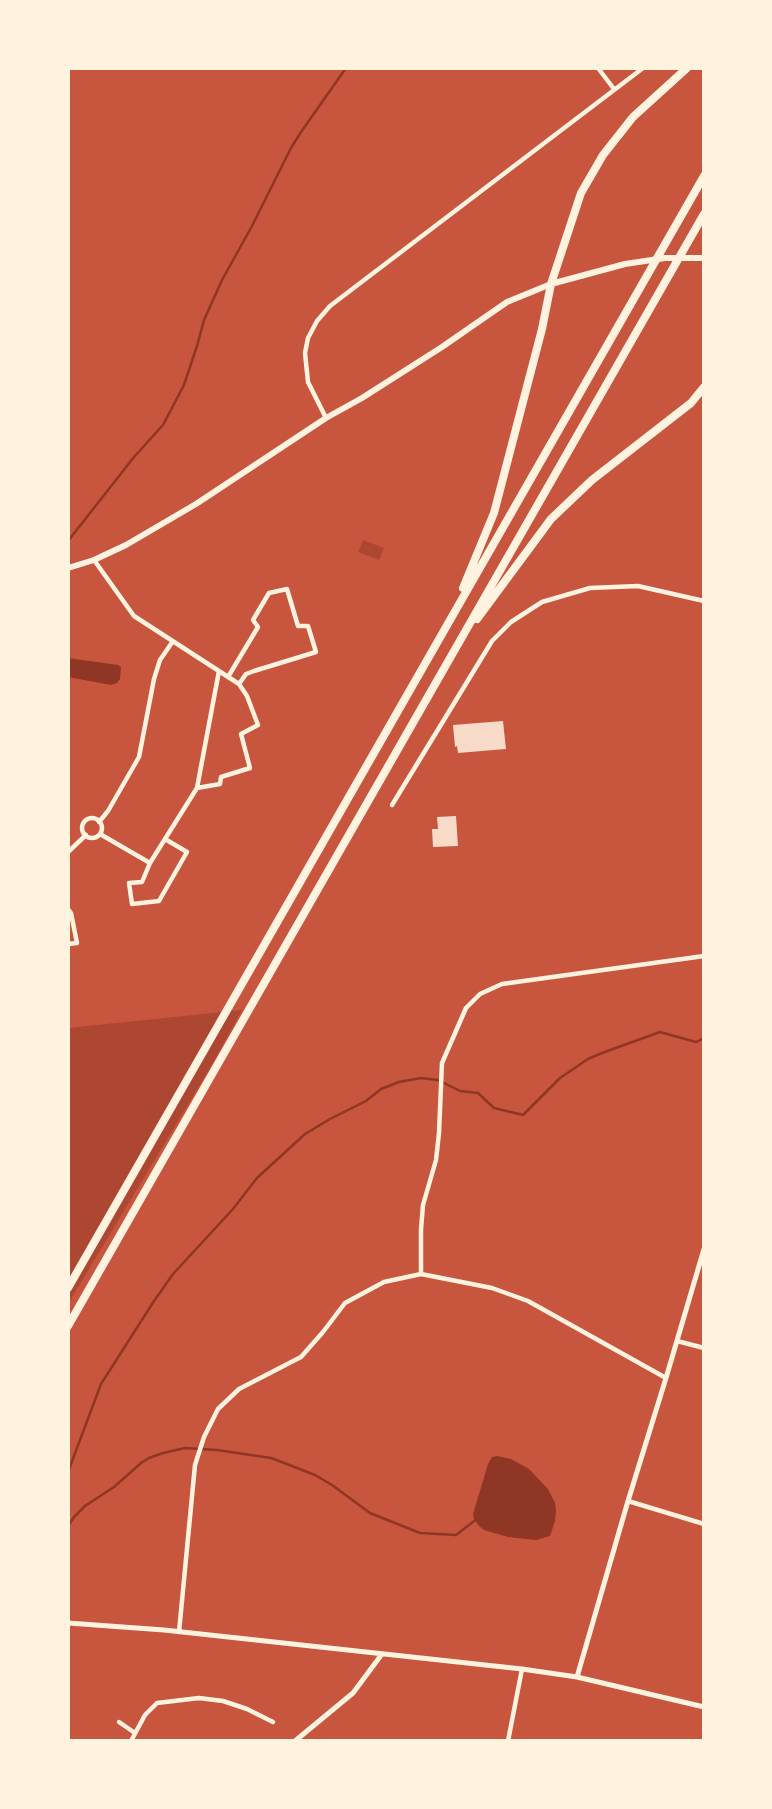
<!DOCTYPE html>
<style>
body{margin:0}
#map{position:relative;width:772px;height:1809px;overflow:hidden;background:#c8553d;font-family:"PT Sans Narrow",sans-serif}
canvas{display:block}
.frame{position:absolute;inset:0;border:70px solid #fff3e0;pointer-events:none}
</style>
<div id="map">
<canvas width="772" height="1809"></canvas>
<div class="frame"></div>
</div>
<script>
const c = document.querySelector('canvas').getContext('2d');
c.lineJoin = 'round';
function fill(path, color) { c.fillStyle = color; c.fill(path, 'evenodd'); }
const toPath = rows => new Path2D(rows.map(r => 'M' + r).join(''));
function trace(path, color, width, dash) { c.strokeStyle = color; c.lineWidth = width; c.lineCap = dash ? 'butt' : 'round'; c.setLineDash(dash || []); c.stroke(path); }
const green = toPath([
 [363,540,384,548,379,560,358,552],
 [242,1010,210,1068,68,1304,68,1028]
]);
const water = toPath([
 [68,658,118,665,121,667,120,679,117,683,111,685,68,677],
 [497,1456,511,1459,529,1469,548,1489,555,1503,556,1511,555,1521,550,1536,536,1540,508,1537,484,1530,479,1526,474,1519,473,1514,488,1464,492,1457]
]);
const stream = toPath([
 [68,541,134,457,163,425,184,385,197,346,204,320,222,280,252,226,291,148,301,132,346,68],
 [68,1472,101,1384,154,1301,173,1274,233,1209,257,1178,305,1134,330,1119,366,1101,381,1089,399,1082,421,1078,438,1080,460,1091,478,1093,494,1108,523,1115,560,1078,588,1059,602,1053,660,1032,696,1042,704,1038],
 [68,1526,74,1517,85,1506,114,1487,141,1463,149,1458,163,1453,185,1448,217,1450,271,1458,292,1466,315,1475,332,1485,370,1513,420,1533,456,1535,478,1518]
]);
const building = toPath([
 [503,721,506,749,458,753,457,746,455,747,453,725],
 [456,816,458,846,433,847,432,829,438,829,437,817]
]);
const minor = toPath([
 [598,68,614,89],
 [326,418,308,382,305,353,308,338,317,321,330,306,643,68],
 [94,560,134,616,239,684,247,696,258,725,241,734,250,768,221,777,220,784,197,788],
 [228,677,258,627,253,620,269,593,287,589,298,626,308,626,316,652,254,671,246,674,239,684],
 [392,805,492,641,511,622,542,602,590,588,638,586,704,601],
 '82 828a10 10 0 1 1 20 0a10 10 0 1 1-20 0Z',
 [99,822,108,811,139,757,154,679,160,660,173,641],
 [100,834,150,863],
 [165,839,187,852,159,901,132,904,129,883,142,882,150,863,165,839,197,788,219,671],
 [68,852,86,835],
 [68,909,71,913,77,943,68,944],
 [421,1274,421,1229,423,1205,436,1160,439,1133,442,1063,466,1008,480,994,502,984,704,956],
 [677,1341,704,1348],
 [628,1501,704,1524],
 [179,1632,195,1465,204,1437,218,1409,239,1389,301,1357,323,1332,345,1303,384,1282,421,1274,492,1288,528,1301,666,1378],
 [119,1722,135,1733],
 [131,1741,145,1715,157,1703,199,1698,223,1701,247,1709,273,1722],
 [508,1741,522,1669]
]);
const tertiary = toPath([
 [68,1623,164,1630,522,1669,577,1677,704,1707],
 [577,1677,628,1501,666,1378,704,1249],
 [295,1741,353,1693,382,1654]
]);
const primary = toPath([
 [68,568,94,560,126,545,196,504,326,418,362,398,442,347,507,302,551,284,625,264,665,258,704,258]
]);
const motorway = toPath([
 [463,588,494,513,542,329,551,284,581,193,603,155,633,117,687,68],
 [477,619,551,519,592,480,691,403,704,387],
 [68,1288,704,176],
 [68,1326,704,214]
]);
fill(green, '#ae4732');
fill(water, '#8f3625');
trace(stream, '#8f3625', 2.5);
fill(building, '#f7dbc8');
trace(minor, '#fff3e0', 4.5);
trace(tertiary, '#fff3e0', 5);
trace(primary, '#fff3e0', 6);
trace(motorway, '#fff3e0', 8);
</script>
